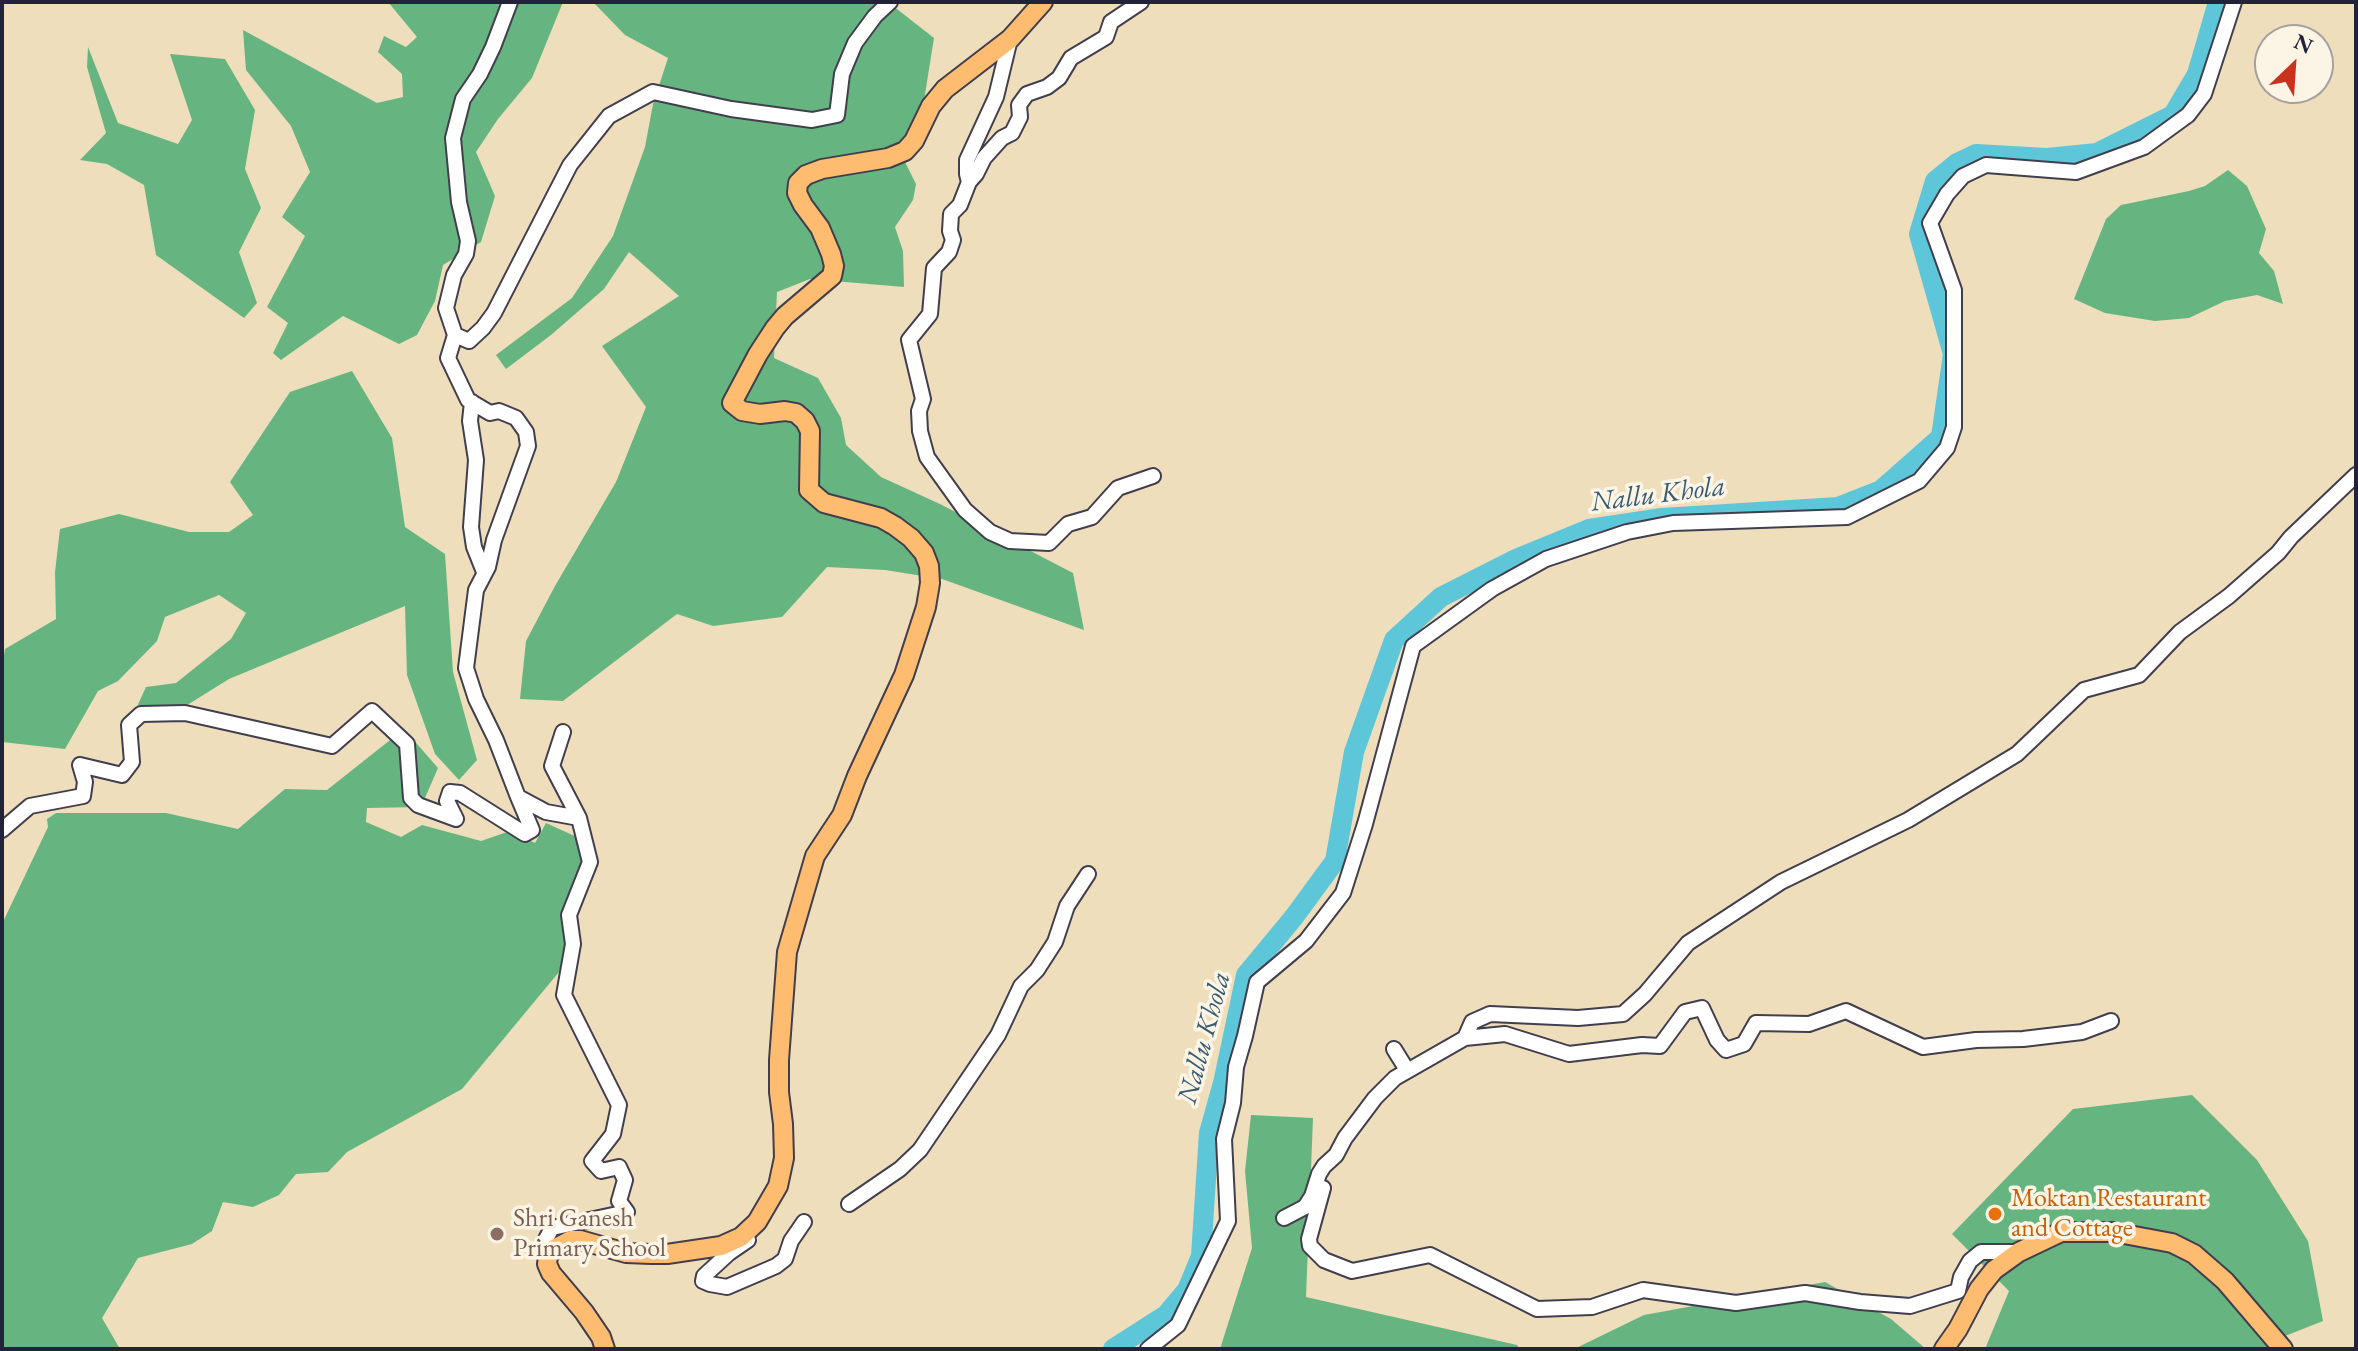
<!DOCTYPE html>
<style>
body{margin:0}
#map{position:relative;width:2358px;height:1351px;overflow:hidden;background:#eedebc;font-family:"EB Garamond",serif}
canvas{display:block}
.frame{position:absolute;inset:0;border:4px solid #22223b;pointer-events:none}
.north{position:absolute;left:2254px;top:24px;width:80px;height:80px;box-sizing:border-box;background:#fcf5e5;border:2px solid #a5a1a1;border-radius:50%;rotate:25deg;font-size:22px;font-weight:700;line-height:32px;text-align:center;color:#22223b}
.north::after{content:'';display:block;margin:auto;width:28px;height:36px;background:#c8321e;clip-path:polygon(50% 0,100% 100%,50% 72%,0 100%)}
</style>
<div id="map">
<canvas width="2358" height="1351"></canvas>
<div class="frame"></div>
<div class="north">N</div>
</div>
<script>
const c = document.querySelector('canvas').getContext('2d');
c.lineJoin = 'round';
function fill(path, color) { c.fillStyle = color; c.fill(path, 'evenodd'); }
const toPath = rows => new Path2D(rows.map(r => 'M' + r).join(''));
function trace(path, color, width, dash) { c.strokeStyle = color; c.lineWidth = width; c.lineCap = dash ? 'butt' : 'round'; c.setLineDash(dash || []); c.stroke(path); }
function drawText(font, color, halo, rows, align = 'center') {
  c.font = font + ' "EB Garamond",serif'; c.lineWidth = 7; c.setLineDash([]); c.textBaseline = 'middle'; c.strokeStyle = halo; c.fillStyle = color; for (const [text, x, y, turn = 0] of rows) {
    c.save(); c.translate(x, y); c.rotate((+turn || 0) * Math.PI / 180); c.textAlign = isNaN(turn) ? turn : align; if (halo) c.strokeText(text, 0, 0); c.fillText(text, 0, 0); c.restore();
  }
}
const forest = toPath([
 [388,2,563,2,532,78,498,119,476,152,495,196,481,242,443,265,435,301,417,335,399,344,343,316,281,360,273,353,288,323,267,307,305,236,282,217,310,172,291,126,246,70,243,30,377,103,403,97,402,74,378,52,384,36,406,47,417,37],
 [593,2,888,2,934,38,922,113,901,154,916,184,913,200,895,227,903,251,904,287,810,279,777,292,774,358,818,378,841,418,846,445,881,477,940,504,1073,573,1084,630,942,579,885,570,827,567,782,617,713,626,677,614,563,701,520,699,526,641,555,586,616,482,646,407,602,346,679,296,629,252,604,289,551,335,506,369,496,355,572,298,613,236,645,147,653,104,668,58,625,35],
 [88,47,118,123,178,144,192,120,170,54,225,59,255,110,245,169,261,208,239,252,257,303,244,318,156,255,144,185,107,164,80,160,106,133,87,67],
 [2228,170,2247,186,2266,229,2259,253,2274,271,2283,304,2257,295,2225,301,2189,318,2155,321,2105,313,2074,299,2106,219,2121,205,2189,191,2205,186],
 [352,371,392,438,405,527,445,554,453,672,477,760,459,780,435,754,407,675,405,606,229,679,184,707,135,711,146,687,176,683,231,639,246,613,219,595,165,617,157,641,118,681,98,691,65,749,2,742,2,667,5,649,56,619,55,572,60,529,119,514,189,532,229,532,253,515,230,482,290,392],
 [404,729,438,768,421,807,367,808,366,822,401,837,422,825,481,841,510,831,535,843,546,823,590,843,559,972,462,1089,347,1152,328,1172,296,1174,279,1195,253,1207,223,1202,212,1231,192,1244,138,1258,102,1318,120,1349,2,1349,2,924,48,827,47,819,56,813,166,813,238,829,285,789,327,790],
 [2192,1095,2257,1160,2308,1241,2323,1321,2270,1342,2275,1349,1985,1349,2009,1291,1952,1234,2073,1109],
 [1251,1115,1313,1118,1306,1297,1517,1345,1520,1349,1220,1349,1252,1248,1245,1171],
 [1825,1282,1891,1319,1926,1349,1574,1349,1644,1315]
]);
const river = toPath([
 [1113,1349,1166,1315,1187,1290,1201,1256,1209,1133,1223,1083,1246,975,1294,917,1335,861,1354,752,1394,640,1441,597,1516,559,1589,529,1662,518,1838,507,1881,490,1941,437,1953,354,1919,234,1935,181,1957,163,1976,154,2047,158,2097,153,2173,115,2197,74,2218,2]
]);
const minor = toPath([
 [510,2,493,47,480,74,463,99,453,138,459,202,468,241,466,254,454,275,446,308,455,335,469,341,483,328,494,313,570,165,609,116,653,92,731,109,812,120,837,115,842,74,855,43,875,16,890,2],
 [1141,2,1111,22,1106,37,1071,58,1059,78,1047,87,1027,94,1019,105,1020,117,1012,133,1002,138,984,158,976,174,969,182,960,205,951,214,950,231,953,240,949,252,934,268,930,314,909,340,923,399,919,411,920,431,927,457,965,510,990,532,1010,541,1049,543,1068,524,1092,517,1118,488,1153,476],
 [969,182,967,174,967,160,996,97,1010,39],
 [455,335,448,358,468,400,490,413,499,411,516,418,526,432,528,446,494,540,488,567,476,590,466,668,476,699,496,740,518,797,546,812,579,818],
 [472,402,470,421,476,460,471,527,474,547,484,572],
 [2,830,30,806,83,796,85,782,80,765,122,775,132,762,129,725,141,714,185,713,332,746,372,711,407,744,411,798,418,805,456,819,447,801,450,792,460,793,525,834,532,830,518,797],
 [1465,1038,1505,1034,1569,1054,1642,1045,1660,1046,1685,1012,1702,1008,1717,1040,1726,1050,1744,1044,1756,1023,1809,1024,1846,1011,1923,1047,1976,1040,2023,1039,2082,1032,2111,1021],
 [1394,1049,1407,1070],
 [1323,1188,1309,1239,1310,1246,1324,1260,1352,1271,1430,1255,1537,1309,1592,1307,1643,1290,1736,1303,1805,1293,1860,1302,1910,1306,1958,1291,1961,1277,1970,1261,1981,1252,2019,1252],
 [849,1204,900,1169,920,1150,998,1035,1021,986,1037,970,1055,942,1067,906,1088,874],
 [1284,1218,1305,1207,1312,1196,1319,1174,1324,1166,1336,1155,1345,1138,1375,1098,1395,1078,1465,1038,1472,1022,1490,1014,1578,1018,1623,1014,1645,994,1688,943,1781,882,1908,820,2017,754,2084,690,2139,675,2180,632,2229,596,2278,553,2291,537,2356,475],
 [748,1240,729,1253,704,1276,703,1281,710,1284,727,1287,776,1266,785,1259,791,1241,804,1222],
 [548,1256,546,1239,552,1228,627,1212,619,1201,625,1180,619,1167,601,1171,592,1161,613,1134,619,1105,564,995,573,944,569,915,590,862,579,818,552,766,563,732],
 [1148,1349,1178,1325,1228,1221,1224,1139,1233,1103,1236,1067,1245,1036,1257,982,1306,941,1343,893,1365,824,1413,646,1492,589,1546,559,1627,532,1673,523,1847,517,1919,481,1947,448,1954,427,1954,290,1930,223,1947,194,1963,176,1986,165,2076,172,2144,147,2188,115,2204,94,2234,2]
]);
const major = toPath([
 [605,1349,601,1337,584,1312,551,1273,547,1264,548,1256,554,1249,571,1240,580,1240,626,1253,651,1254,667,1254,721,1246,741,1237,757,1222,778,1186,784,1158,783,1124,779,1092,779,1060,787,952,815,856,842,815,857,776,904,675,926,607,930,583,929,566,924,553,911,538,895,526,881,518,824,503,809,490,810,431,805,421,796,413,785,411,760,414,742,411,732,403,758,354,775,328,785,316,832,276,834,266,831,254,820,228,803,205,797,193,798,183,806,175,822,169,888,158,905,151,914,141,931,106,945,89,1010,39,1043,2],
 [1944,1349,1958,1329,1979,1289,1994,1270,2019,1252,2061,1232,2113,1232,2172,1243,2194,1254,2225,1281,2283,1349]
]);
const markers = [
 [1995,1214,8,"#e8710a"],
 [497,1234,8,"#8d6e63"]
];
const foodNames = [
 ["Moktan Restaurant",2011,1199],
 ["and Cottage",2011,1229]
];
const educationNames = [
 ["Shri Ganesh",513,1219],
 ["Primary School",513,1249]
];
const waterNames = [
 ["Nallu Khola",1658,495,-7],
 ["Nallu Khola",1205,1038,-75]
];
fill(forest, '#66b580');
trace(river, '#5dc6d9', 20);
trace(minor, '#413e4e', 18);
trace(major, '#413e4e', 22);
trace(minor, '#fff', 14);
trace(major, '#febc70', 18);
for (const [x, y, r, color] of markers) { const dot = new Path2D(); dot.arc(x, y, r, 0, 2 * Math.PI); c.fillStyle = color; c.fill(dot); trace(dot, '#fcf5e5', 3); }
drawText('26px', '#c56008', '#fcf5e5', foodNames, 'left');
drawText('26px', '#785e54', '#fcf5e5', educationNames, 'left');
drawText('italic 28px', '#375b72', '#fcf5e5', waterNames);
</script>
